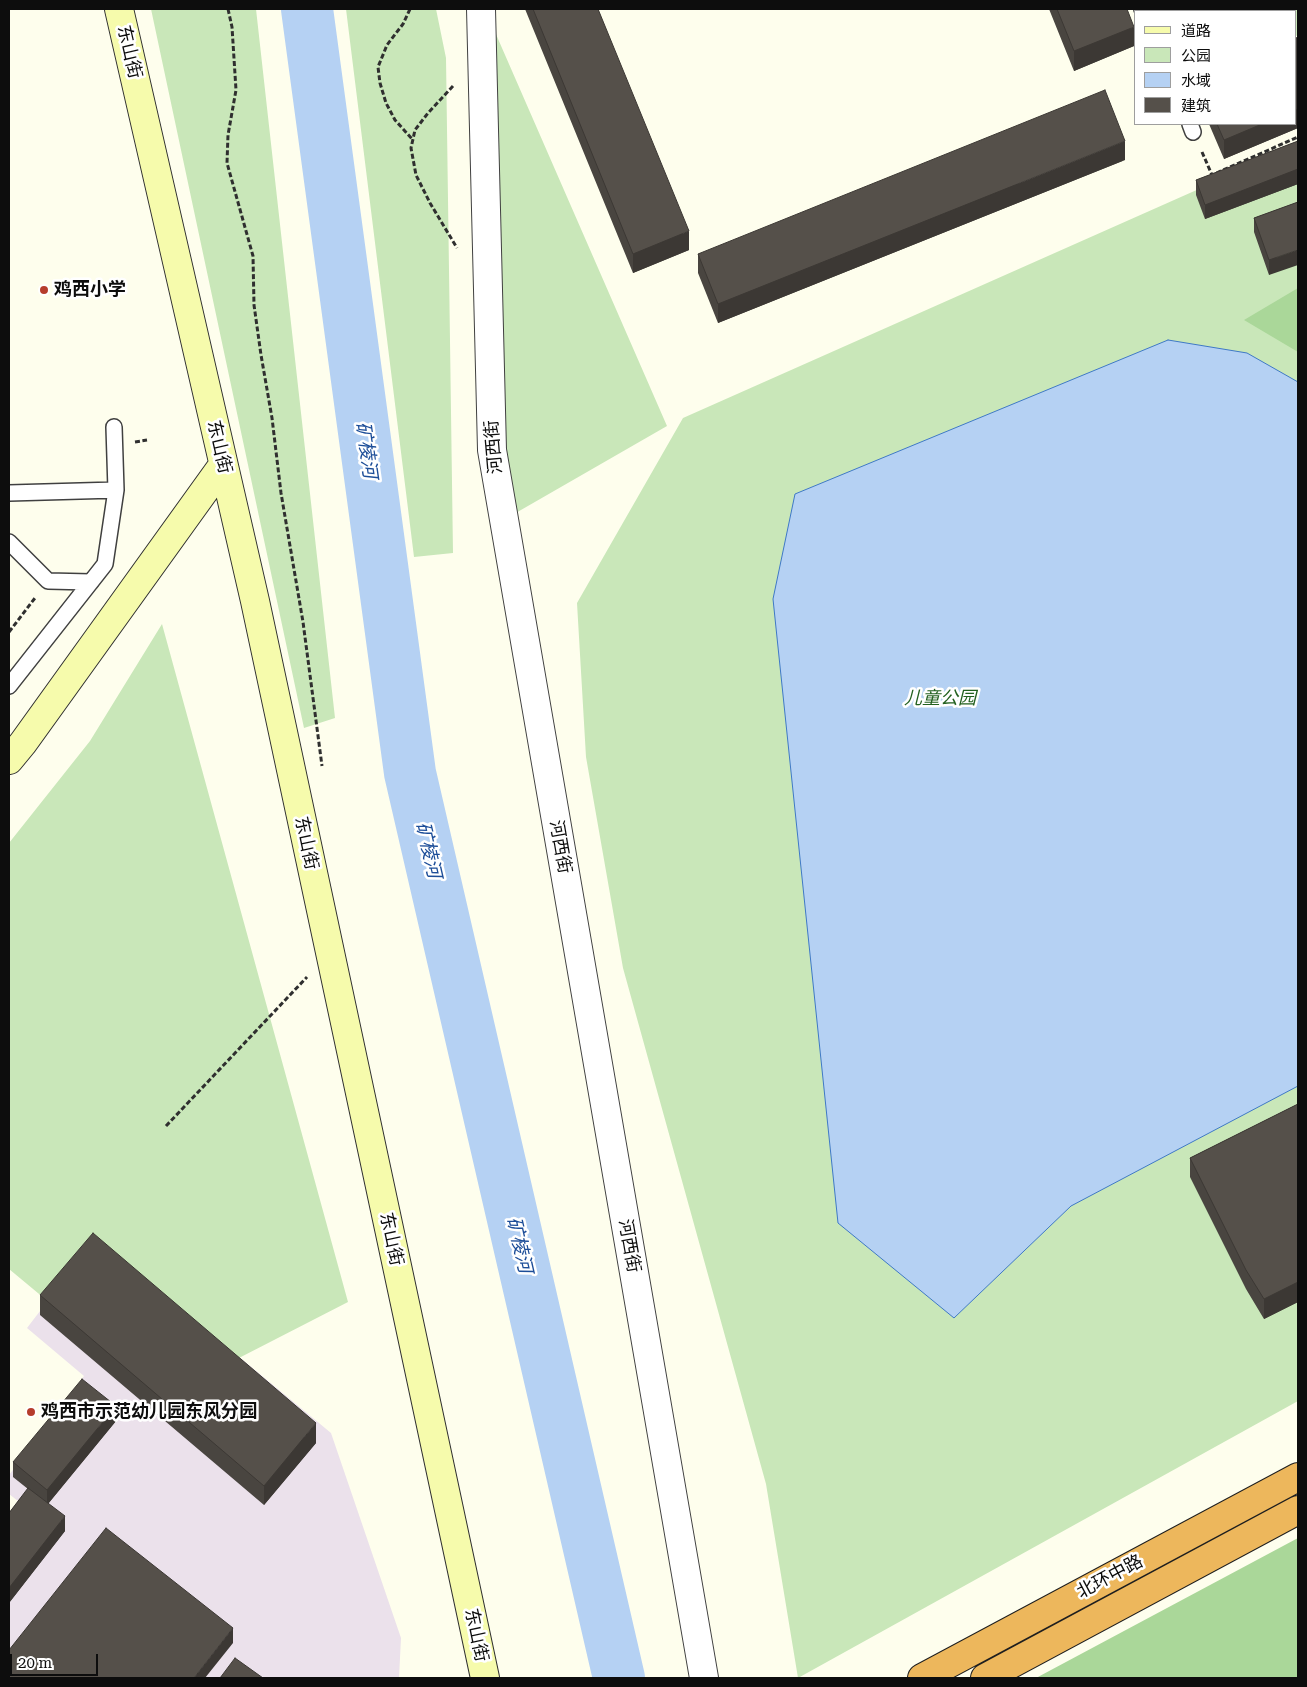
<!DOCTYPE html>
<meta charset="utf-8">
<style>
body{margin:0}
#map{position:relative;width:1307px;height:1687px;overflow:hidden;background:#fefeed;font-family:"Roboto Serif","Noto Sans SC",serif}
canvas{display:block}
.frame{position:absolute;inset:0;border:10px solid #0d0d0d;pointer-events:none}
.legend{position:absolute;left:1134px;top:10px;width:162px;height:115px;box-sizing:border-box;background:#fff;border:1px solid #9e9e9e;margin:0;padding:6px 9px;list-style:none;font-size:15px;color:#0d0d0d}
.legend li{display:flex;align-items:center;gap:10px;height:25px}
.legend b{width:25px;border:1px solid #9e9e9e}
.scale{position:absolute;left:10px;top:1654px;width:88px;height:22px;box-sizing:border-box;border:2px solid #0d0d0d;border-top:0;padding-left:6px;font-size:15px;line-height:18px;white-space:nowrap;color:#0d0d0d;-webkit-text-stroke:4px #fff;paint-order:stroke}
</style>
<div id="map">
<canvas width="1307" height="1687"></canvas>
<div class="frame"></div>
<ul class="legend">
<li><b style="height:6px;background:#f6fbac"></b>道路</li>
<li><b style="height:14px;background:#c9e7b9"></b>公园</li>
<li><b style="height:14px;background:#b5d1f3"></b>水域</li>
<li><b style="height:14px;background:#55504a"></b>建筑</li>
</ul>
<div class="scale">20 m</div>
</div>
<script>
const c = document.querySelector('canvas').getContext('2d');
c.lineJoin = 'round';
function fill(path, color) { c.fillStyle = color; c.fill(path, 'evenodd'); }
const toPath = rows => new Path2D(rows.map(r => 'M' + r).join(''));
function trace(path, color, width, dash) { c.strokeStyle = color; c.lineWidth = width; c.lineCap = dash ? 'butt' : 'round'; c.setLineDash(dash || []); c.stroke(path); }
function drawText(font, color, halo, rows, align = 'center') {
  c.font = font + ' "Roboto Serif","Noto Sans SC",serif'; c.lineWidth = 5; c.setLineDash([]); c.textBaseline = 'middle'; c.strokeStyle = halo; c.fillStyle = color; for (const [text, x, y, turn = 0] of rows) {
    c.save(); c.translate(x, y); c.rotate((+turn || 0) * Math.PI / 180); c.textAlign = isNaN(turn) ? turn : align; if (halo) c.strokeText(text, 0, 0); c.fillText(text, 0, 0); c.restore();
  }
}
const industrial = toPath([
 [96,1238,331,1433,401,1638,399,1678,9,1678,9,1513,18,1501,9,1494,9,1475,84,1376,27,1328]
]);
const green = toPath([
 [151,9,256,9,335,718,304,728],
 [346,9,436,9,446,58,453,553,414,557],
 [1221,9,1298,9,1298,35,1296,36,1296,11,1215,11],
 [495,32,667,426,514,514,499,441],
 [1298,145,1298,1401,798,1678,766,1484,623,968,586,757,577,603,683,418],
 [162,624,348,1302,163,1397,9,1269,9,843,90,741]
]);
const forest = toPath([
 [1298,288,1298,352,1244,320],
 [1298,1538,1298,1678,1036,1678]
]);
const water = toPath([
 [1168,340,1247,353,1298,382,1298,1086,1071,1206,954,1318,838,1223,773,599,795,494,1168,340]
]);
const river = toPath([
 [307,9,410,773,619,1678]
]);
const path = toPath([
 [228,9,232,27,236,90,228,135,227,163,253,256,254,305,261,355,272,418,281,493,303,622,322,766],
 [410,9,403,24,387,45,378,67,380,83,386,103,395,120,413,140],
 [1266,9,1268,11],
 [1240,11,1242,9],
 [1274,11,1281,9],
 [453,86,428,113,415,130,411,148,416,175,430,203,457,248],
 [1202,152,1212,175,1298,137],
 [135,442,147,440],
 [9,632,35,598],
 [166,1126,307,977]
]);
const lane = toPath([
 [1142,9,1143,11],
 [1190,124,1193,132],
 [9,493,116,490],
 [9,542,48,581,91,582],
 [9,686,105,564,116,490,114,427]
]);
const street = toPath([
 [481,9,492,450,704,1678],
 [1182,11,1188,9]
]);
const secondary = toPath([
 [119,9,255,601,485,1678],
 [9,760,23,743,223,465]
]);
const highway = toPath([
 [922,1678,1298,1477],
 [985,1678,1298,1510]
]);
const wall = toPath([
 [525,9,598,9,689,250,633,273],
 [1049,9,1127,9,1134,46,1074,71],
 [1298,37,1298,128,1224,159,1209,124,1296,124],
 [1298,141,1298,184,1205,219,1196,195,1196,180],
 [1125,160,718,323,698,273,698,254],
 [1298,202,1269,275,1254,232,1254,218],
 [1298,1104,1298,1302,1264,1319,1246,1289,1190,1177,1190,1158],
 [40,1295,316,1443,264,1505,40,1315],
 [116,1421,48,1504,65,1531,9,1603,9,1513,28,1489,13,1477,13,1462]
]);
const shadedWall = toPath([
 [1134,27,1134,46,1074,71,1074,51],
 [1298,109,1298,128,1224,159,1224,140,1262,124,1296,124,1296,110],
 [1125,141,1125,160,718,323,718,304],
 [1298,169,1298,184,1205,219,1205,205],
 [689,231,689,250,633,273,633,254],
 [1298,250,1298,265,1269,275,1269,260],
 [1298,1282,1298,1302,1264,1319,1264,1299],
 [116,1406,116,1421,47,1505,47,1490],
 [316,1423,316,1443,264,1505,264,1486],
 [65,1516,65,1531,9,1603,9,1588],
 [233,1628,233,1643,205,1678,194,1678]
]);
const building = toPath([
 [533,9,598,9,689,231,633,254,533,9],
 [1057,9,1127,9,1134,27,1074,51,1057,9],
 [1298,37,1298,109,1296,110,1296,38,1298,37],
 [1105,90,1125,141,718,304,698,254,1105,90],
 [1217,124,1262,124,1224,140,1217,124],
 [1298,141,1298,169,1205,205,1196,180,1298,141],
 [1298,202,1298,250,1269,260,1254,218,1298,202],
 [1298,1104,1298,1282,1264,1299,1246,1270,1190,1158,1298,1104],
 [93,1233,316,1423,264,1486,40,1295,93,1233],
 [82,1379,116,1406,47,1490,13,1462,82,1379],
 [28,1488,65,1516,9,1588,9,1513,28,1488],
 [106,1528,233,1628,194,1678,9,1678,9,1650,106,1528],
 [235,1658,263,1678,220,1678,235,1658]
]);
const markers = [
 [44,290,5,"#b63d2c"],
 [31,1412,5,"#b63d2c"]
];
const streetNames = [
 ["东山街",129,52,77],
 ["东山街",219,447,77],
 ["河西街",494,447,-95],
 ["东山街",306,843,78],
 ["河西街",560,847,80],
 ["东山街",391,1239,78],
 ["河西街",629,1246,80],
 ["北环中路",1110,1577,-28],
 ["东山街",476,1635,78]
];
const poiNames = [
 ["鸡西小学",54,290],
 ["鸡西市示范幼儿园东风分园",41,1412]
];
const parkNames = [
 ["儿童公园",940,699]
];
const waterNames = [
 ["矿棱河",366,450,82],
 ["矿棱河",428,850,77],
 ["矿棱河",519,1245,77]
];
fill(industrial, '#ebe1eb');
fill(green, '#c9e7b9');
fill(forest, '#aad799');
fill(water, '#b5d1f3');
trace(water, '#3f79c6', 1);
trace(river, '#b5d1f3', 52);
trace(lane, '#404040', 18);
trace(street, '#404040', 30);
trace(secondary, '#2f2f2f', 30);
trace(highway, '#1e1e1e', 30);
trace(path, '#2f2f2f', 3, [5, 2.5]);
trace(lane, '#fff', 15);
trace(street, '#fff', 28);
trace(secondary, '#f6fbac', 28);
trace(highway, '#edb75c', 28);
fill(wall, '#494540');
fill(shadedWall, '#3c3834');
fill(building, '#55504a');
trace(building, '#3c3834', 1);
for (const [x, y, r, color] of markers) { const dot = new Path2D(); dot.arc(x, y, r, 0, 2 * Math.PI); c.fillStyle = color; c.fill(dot); trace(dot, '#fff', 2); }
drawText('18px', '#0d0d0d', '#fff', streetNames);
drawText('bold 18px', '#0d0d0d', '#fff', poiNames, 'left');
drawText('italic 18px', '#236120', '#fff', parkNames);
drawText('italic 19px', '#1c4d98', '#fff', waterNames);
</script>
